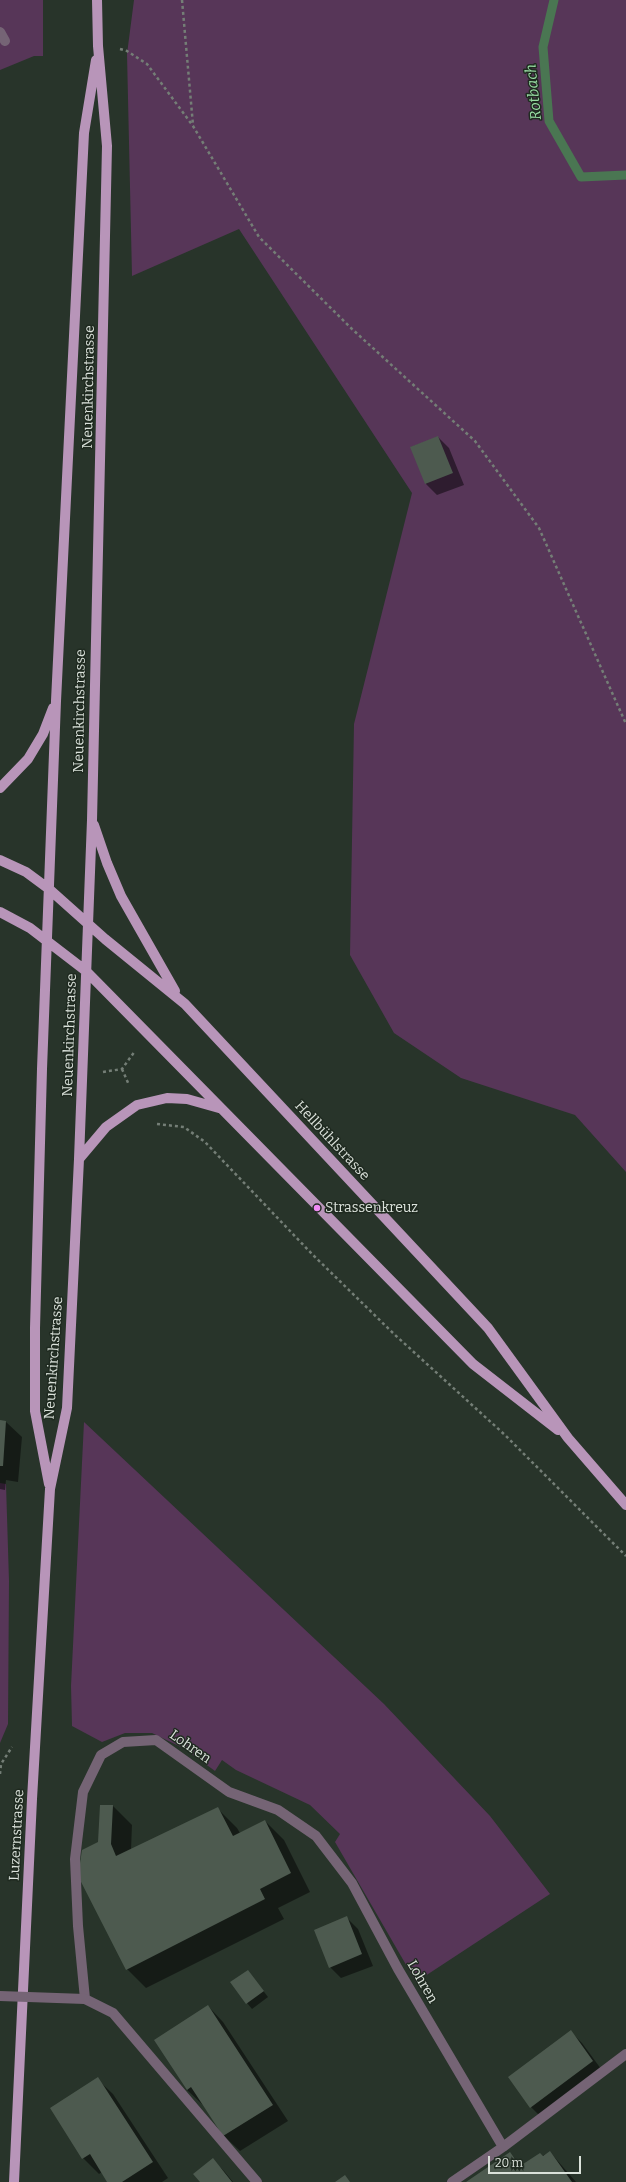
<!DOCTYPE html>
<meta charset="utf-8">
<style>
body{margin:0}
#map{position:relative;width:626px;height:2182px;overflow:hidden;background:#28342a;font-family:Bitter,serif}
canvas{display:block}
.scale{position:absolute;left:488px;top:2156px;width:93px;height:18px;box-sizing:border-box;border:2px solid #dbe2db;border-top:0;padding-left:5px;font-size:12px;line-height:14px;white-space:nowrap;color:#dbe2db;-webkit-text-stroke:3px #1f2a20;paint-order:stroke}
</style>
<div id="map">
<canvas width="626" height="2182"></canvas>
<div class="scale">20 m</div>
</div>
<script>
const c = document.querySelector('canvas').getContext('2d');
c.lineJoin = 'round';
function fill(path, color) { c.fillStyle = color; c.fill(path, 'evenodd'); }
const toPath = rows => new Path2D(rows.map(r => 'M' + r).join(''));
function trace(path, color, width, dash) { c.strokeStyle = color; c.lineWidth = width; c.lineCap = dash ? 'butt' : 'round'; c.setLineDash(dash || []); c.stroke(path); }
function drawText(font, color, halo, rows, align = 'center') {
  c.font = font + ' Bitter,serif'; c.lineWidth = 3; c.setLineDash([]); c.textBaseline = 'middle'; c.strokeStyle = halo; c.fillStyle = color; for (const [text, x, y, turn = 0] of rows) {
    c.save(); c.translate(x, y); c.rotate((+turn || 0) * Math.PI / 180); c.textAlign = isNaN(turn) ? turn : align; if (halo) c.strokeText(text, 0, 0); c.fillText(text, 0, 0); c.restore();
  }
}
const green = toPath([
 [0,0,43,0,43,56,34,56,0,70],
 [134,0,626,0,626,1172,575,1115,461,1078,394,1033,350,955,354,724,412,493,239,229,132,276,127,54],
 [84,1422,384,1704,490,1816,550,1894,416,1982,335,1842,340,1834,310,1805,236,1770,222,1760,215,1771,185,1749,152,1733,125,1733,102,1742,72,1726,71,1686],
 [0,1483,6,1484,9,1581,8,1724,0,1743]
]);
const shadow = toPath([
 [438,437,449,448,464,485,437,495,426,484,411,447],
 [0,1421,6,1422,22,1437,18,1482,6,1480,5,1490,0,1489],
 [113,1806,132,1825,131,1850,218,1809,237,1828,240,1833,265,1821,284,1840,310,1892,278,1908,284,1919,146,1988,127,1969,99,1842],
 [347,1918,358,1929,373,1966,341,1978,330,1967],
 [248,1971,268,1997,252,2009,247,2003],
 [208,2006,223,2022,288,2121,240,2151,224,2136,203,2105,187,2090],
 [571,2032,582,2043,604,2073,542,2118,531,2107,509,2077],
 [97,2079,113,2094,168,2178,162,2182,108,2182,102,2172,99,2174,83,2158],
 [550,2152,576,2182,468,2182,510,2153,522,2166],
 [213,2160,224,2171,233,2182,201,2182]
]);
const stream = toPath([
 [554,0,543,47,549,121,581,177,626,175]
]);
const building = toPath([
 [438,436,453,473,425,484,410,447],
 [0,1420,6,1421,3,1466,0,1466],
 [100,1805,113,1805,111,1844,116,1856,218,1807,233,1836,265,1820,291,1873,260,1889,265,1899,126,1970,78,1876,82,1850,98,1842],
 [347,1916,362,1954,329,1968,314,1930],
 [248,1970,264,1991,246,2004,230,1982],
 [208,2005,273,2105,223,2136,191,2087,187,2090,154,2040],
 [571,2030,593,2061,530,2108,508,2077],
 [98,2077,153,2162,122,2182,107,2182,90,2154,82,2159,50,2108],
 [550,2151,572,2182,466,2182,510,2152,520,2166,540,2153,543,2156],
 [213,2158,232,2182,200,2182,193,2174],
 [345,2175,350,2182,335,2182]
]);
const path = toPath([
 [182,0,193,125],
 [120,49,127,51,147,64,193,126,259,237,352,329,475,441,539,528,626,724],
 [122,1069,129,1085],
 [103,1072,122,1069,135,1051],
 [157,1124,184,1127,205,1142,312,1254,394,1334,505,1435,626,1556],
 [0,1774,1,1764,12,1747]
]);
const minor = toPath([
 [0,32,5,41],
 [257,2182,113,2013,85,1999,78,1926,75,1859,83,1792,101,1755,123,1742,156,1740,229,1792,278,1810,316,1836,352,1883,398,1969,503,2147],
 [452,2182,503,2147,626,2054]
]);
const major = toPath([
 [0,788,28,759,43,734,53,708],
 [94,825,107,863,121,896,175,991],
 [0,860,26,872,49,889,105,939,185,1004,488,1328,568,1438,626,1505],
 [0,912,30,928,86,971,473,1364,558,1430],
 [79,1159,106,1127,137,1105,167,1098,187,1099,219,1108],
 [49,1484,35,1411,35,1328,42,1069,56,701,84,133,96,60],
 [14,2182,32,1799,50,1489,67,1408,79,1159,92,820,107,146,98,46,97,0]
]);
const minorBridge = toPath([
 [0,1996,85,1999]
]);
const markers = [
 [317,1208,4,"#f18bf5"]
];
const streetNames = [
 ["Neuenkirchstrasse",89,387,-89],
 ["Neuenkirchstrasse",80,711,-89],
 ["Neuenkirchstrasse",70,1035,-88],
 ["Hellbühlstrasse",332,1141,47],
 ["Neuenkirchstrasse",54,1358,-86],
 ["Lohren",190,1747,35],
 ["Luzernstrasse",17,1835,-87],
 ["Lohren",422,1982,60]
];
const poiNames = [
 ["Strassenkreuz",325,1208]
];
const waterNames = [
 ["Rotbach",534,92,-96]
];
fill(green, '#573658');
fill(shadow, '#0007');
trace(stream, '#4a7652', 9);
fill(building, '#4d5a4f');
trace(path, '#747e76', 2.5, [3, 3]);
trace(minor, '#756475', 10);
trace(major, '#b895b9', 10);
trace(minorBridge, '#756475', 10);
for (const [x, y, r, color] of markers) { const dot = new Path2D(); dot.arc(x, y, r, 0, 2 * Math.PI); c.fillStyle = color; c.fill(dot); trace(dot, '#1f2a20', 1.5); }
drawText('14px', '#dbe2db', '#1f2a20', streetNames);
drawText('14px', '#dbe2db', '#1f2a20', poiNames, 'left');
drawText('italic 15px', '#99dda4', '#1f2a20', waterNames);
</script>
